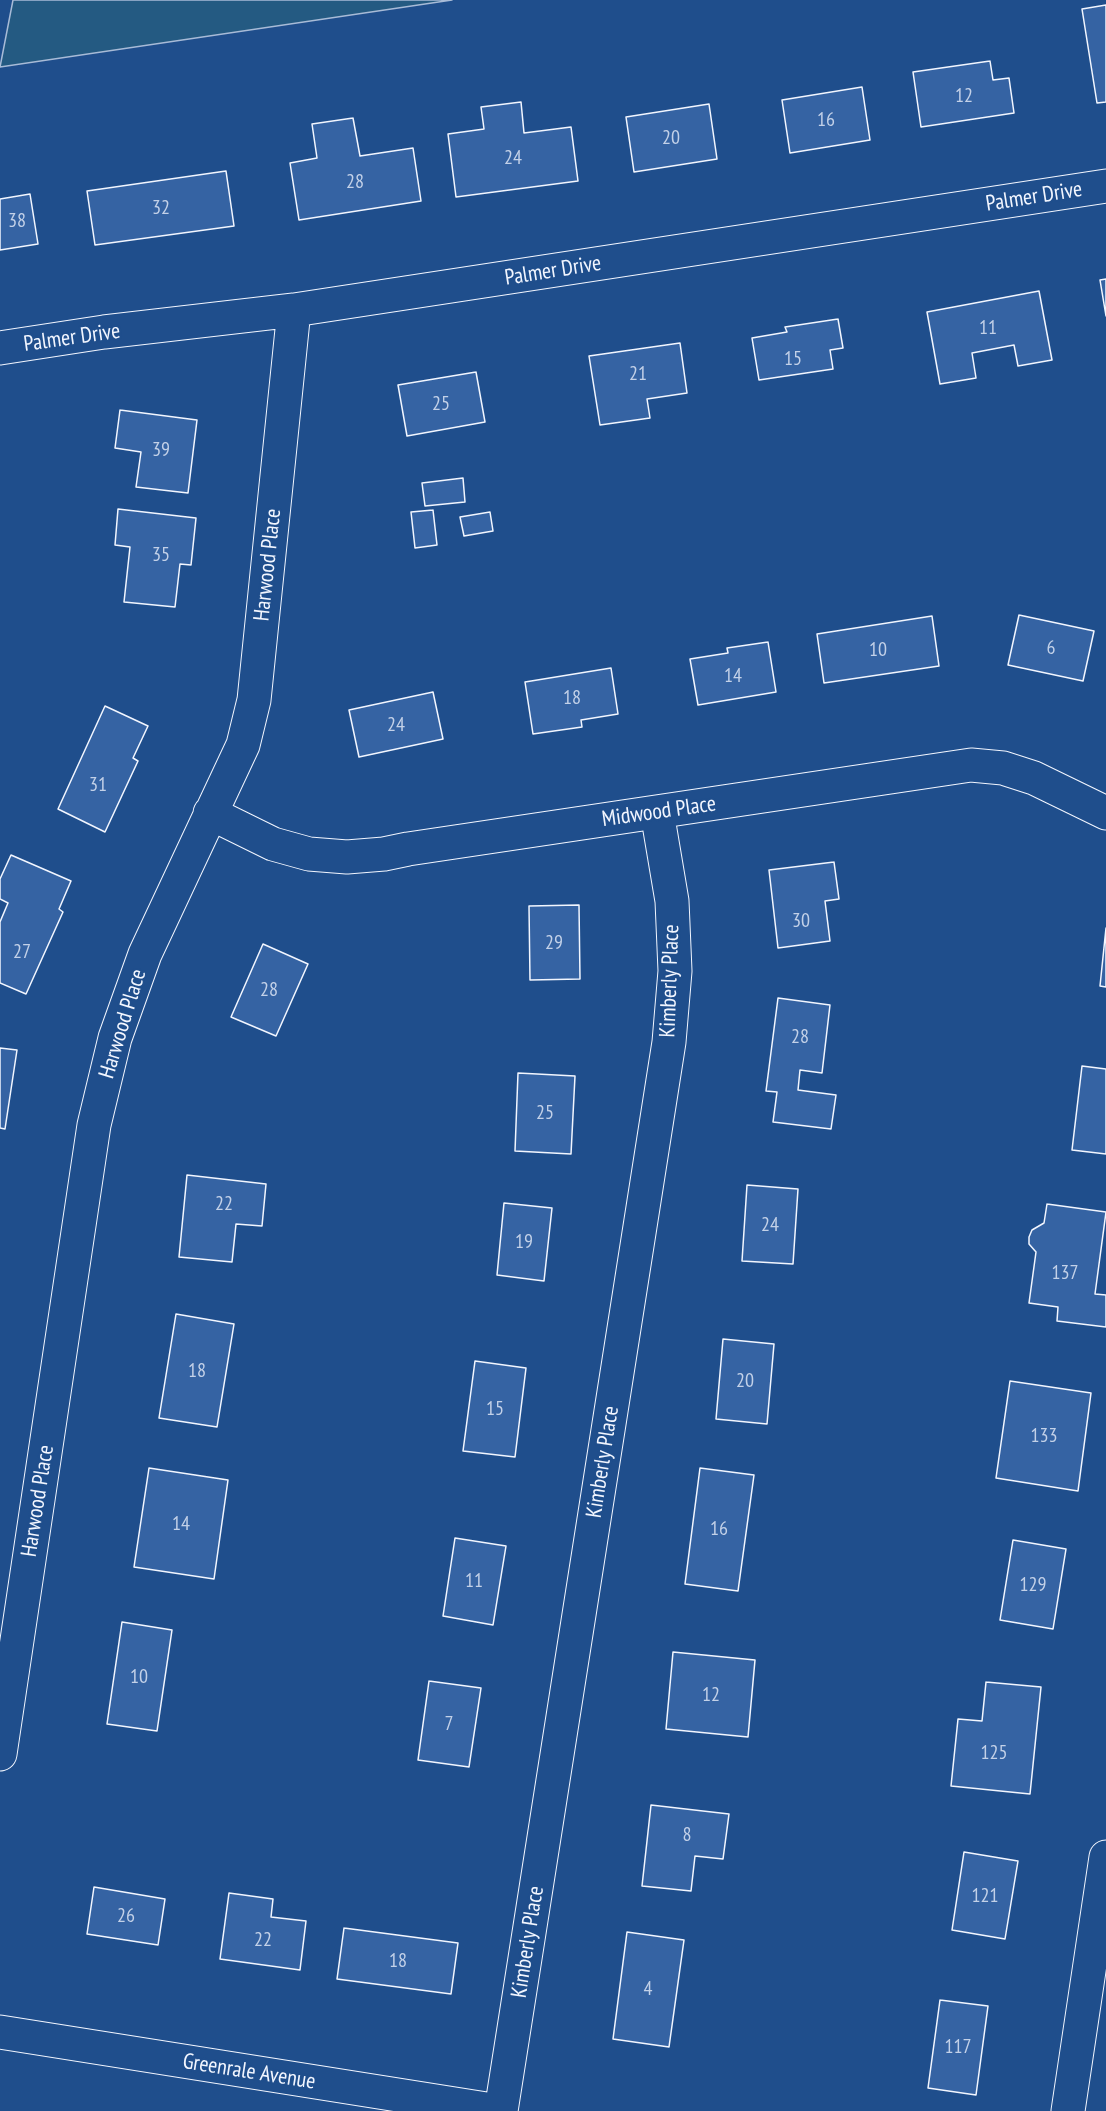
<!DOCTYPE html>
<style>
body{margin:0}
canvas{display:block;background:#1f4e8c}
</style>
<canvas width="1106" height="2111"></canvas>
<script>
const c = document.querySelector('canvas').getContext('2d');
c.lineJoin = 'round';
function fill(path, color) { c.fillStyle = color; c.fill(path, 'evenodd'); }
const toPath = rows => new Path2D(rows.map(r => 'M' + r).join(''));
function trace(path, color, width, dash) { c.strokeStyle = color; c.lineWidth = width; c.lineCap = dash ? 'butt' : 'round'; c.setLineDash(dash || []); c.stroke(path); }
function drawText(font, color, halo, rows, align = 'center') {
  c.font = font + ' "PT Sans Narrow",sans-serif'; c.lineWidth = 4.5; c.setLineDash([]); c.textBaseline = 'middle'; c.strokeStyle = halo; c.fillStyle = color; for (const [text, x, y, turn = 0] of rows) {
    c.save(); c.translate(x, y); c.rotate((+turn || 0) * Math.PI / 180); c.textAlign = isNaN(turn) ? turn : align; if (halo) c.strokeText(text, 0, 0); c.fillText(text, 0, 0); c.restore();
  }
}
const green = toPath([
 [13,0,452,0,0,67,13,0]
]);
const building = toPath([
 [1106,5,1106,102,1097,103,1082,9,1106,5],
 [990,61,993,80,1009,78,1014,113,921,127,913,72,990,61],
 [862,87,870,140,790,153,782,100,862,87],
 [521,102,524,133,571,127,578,181,456,197,448,134,484,129,481,107,521,102],
 [709,104,717,159,634,172,626,117,709,104],
 [353,118,360,156,413,148,421,201,299,220,290,163,317,158,312,124,353,118],
 [226,171,234,226,95,245,87,191,226,171],
 [30,194,38,244,0,250,0,199,30,194],
 [1106,279,1106,316,1100,280,1106,279],
 [1039,291,1052,360,1018,366,1014,345,972,353,976,378,940,384,927,312,1039,291],
 [838,319,843,348,830,350,833,369,759,380,752,338,787,332,785,327,838,319],
 [680,343,687,393,647,399,650,418,600,425,589,356,680,343],
 [476,372,485,422,407,436,398,385,476,372],
 [120,410,197,420,188,493,136,487,141,452,115,448,120,410],
 [463,478,465,502,425,506,422,483,463,478],
 [118,509,196,518,191,565,180,564,175,607,124,602,130,547,115,545,118,509],
 [433,510,437,545,415,548,411,512,433,510],
 [490,512,493,531,464,536,460,517,490,512],
 [1019,615,1094,631,1083,681,1008,665,1019,615],
 [932,616,939,666,824,683,817,634,932,616],
 [768,642,776,692,698,705,690,659,728,653,727,648,768,642],
 [611,668,618,714,581,720,582,727,533,734,525,682,611,668],
 [433,692,443,739,359,757,349,710,433,692],
 [105,706,148,726,133,758,138,761,105,832,58,809,105,706],
 [11,855,71,881,59,909,63,912,26,994,0,983,0,922,8,903,0,899,0,879,11,855],
 [834,862,839,899,825,901,830,941,778,948,769,870,834,862],
 [579,905,580,979,530,980,529,906,579,905],
 [1106,928,1106,987,1100,986,1106,928],
 [263,944,308,964,276,1036,231,1017,263,944],
 [778,998,830,1005,822,1073,800,1070,798,1090,836,1095,831,1129,773,1122,777,1092,766,1091,778,998],
 [0,1048,17,1050,5,1129,0,1128,0,1048],
 [1082,1066,1106,1069,1106,1154,1072,1150,1082,1066],
 [518,1073,575,1076,571,1154,515,1151,518,1073],
 [187,1175,266,1184,262,1226,236,1224,232,1262,179,1257,187,1175],
 [747,1185,798,1189,793,1264,742,1261,747,1185],
 [504,1203,552,1208,544,1281,497,1275,504,1203],
 [1047,1204,1106,1212,1095,1294,1106,1295,1106,1327,1057,1321,1058,1307,1029,1303,1036,1252,1029,1244,1029,1237,1032,1230,1044,1223,1047,1204],
 [176,1314,234,1324,217,1427,159,1418,176,1314],
 [723,1339,774,1344,767,1424,716,1419,723,1339],
 [475,1361,526,1368,515,1457,463,1451,475,1361],
 [1010,1381,1091,1393,1078,1491,996,1478,1010,1381],
 [149,1468,228,1480,214,1579,134,1567,149,1468],
 [700,1468,754,1475,738,1591,685,1584,700,1468],
 [455,1538,506,1546,493,1625,443,1616,455,1538],
 [1013,1540,1066,1549,1053,1629,1000,1620,1013,1540],
 [122,1622,172,1630,157,1731,107,1724,122,1622],
 [673,1652,755,1660,748,1737,666,1729,673,1652],
 [429,1681,481,1688,469,1767,418,1760,429,1681],
 [986,1682,1041,1687,1030,1794,951,1786,958,1719,982,1721,986,1682],
 [651,1805,729,1814,723,1859,695,1856,691,1891,642,1886,651,1805],
 [964,1852,1018,1861,1005,1939,952,1930,964,1852],
 [94,1887,165,1899,158,1945,87,1934,94,1887],
 [229,1893,273,1899,271,1917,306,1921,300,1970,220,1959,229,1893],
 [344,1928,458,1943,451,1994,337,1979,344,1928],
 [627,1932,684,1940,669,2047,613,2039,627,1932],
 [940,2000,988,2006,976,2095,928,2088,940,2000]
]);
const minor = toPath([
 [0,348,104,332,294,310,1106,186],
 [210,813,273,844,309,854,347,857,384,854,408,849,971,765,1003,768,1034,778,1106,813],
 [0,1754,94,1125,115,1038,145,954,243,745,254,700,294,310],
 [0,2032,499,2111],
 [501,2111,669,1042,675,971,672,901,657,812],
 [1068,2111,1106,1857]
]);
const numberNames = [
 ["12",964,96],
 ["16",826,120],
 ["20",671,138],
 ["24",513,158],
 ["28",355,182],
 ["32",161,208],
 ["38",17,221],
 ["11",988,328],
 ["15",793,359],
 ["21",638,374],
 ["25",441,404],
 ["39",161,450],
 ["35",161,555],
 ["6",1051,648],
 ["10",878,650],
 ["14",733,676],
 ["18",572,698],
 ["24",396,725],
 ["31",98,785],
 ["30",801,921],
 ["29",554,943],
 ["27",22,952],
 ["28",269,990],
 ["28",800,1037],
 ["25",545,1113],
 ["22",224,1204],
 ["24",770,1225],
 ["19",524,1242],
 ["137",1065,1273],
 ["18",197,1371],
 ["20",745,1381],
 ["15",495,1409],
 ["133",1044,1436],
 ["14",181,1524],
 ["16",719,1529],
 ["11",474,1581],
 ["129",1033,1585],
 ["10",139,1677],
 ["12",711,1695],
 ["7",449,1724],
 ["125",994,1753],
 ["8",687,1835],
 ["121",985,1896],
 ["26",126,1916],
 ["22",263,1940],
 ["18",398,1961],
 ["4",648,1989],
 ["117",958,2047]
];
const streetNames = [
 ["Palmer Drive",1034,197,-9],
 ["Palmer Drive",553,271,-9],
 ["Palmer Drive",72,338,-8],
 ["Harwood Place",268,565,-84],
 ["Midwood Place",659,812,-8],
 ["Kimberly Place",670,981,-88],
 ["Harwood Place",123,1024,-73],
 ["Kimberly Place",603,1462,-81],
 ["Harwood Place",38,1501,-81],
 ["Kimberly Place",528,1942,-81],
 ["Greenrale Avenue",249,2072,9]
];
fill(green, '#245a82');
trace(green, '#a8bbd7', 1.5);
fill(building, '#3563a3');
trace(building, '#f2f6ff', 1.5);
trace(minor, '#f2f6ff', 35);
trace(minor, '#1f4e8c', 33);
drawText('20px', '#c3d1e8', null, numberNames);
drawText('22px', '#f2f6ff', '#1f4e8c', streetNames);
</script>
